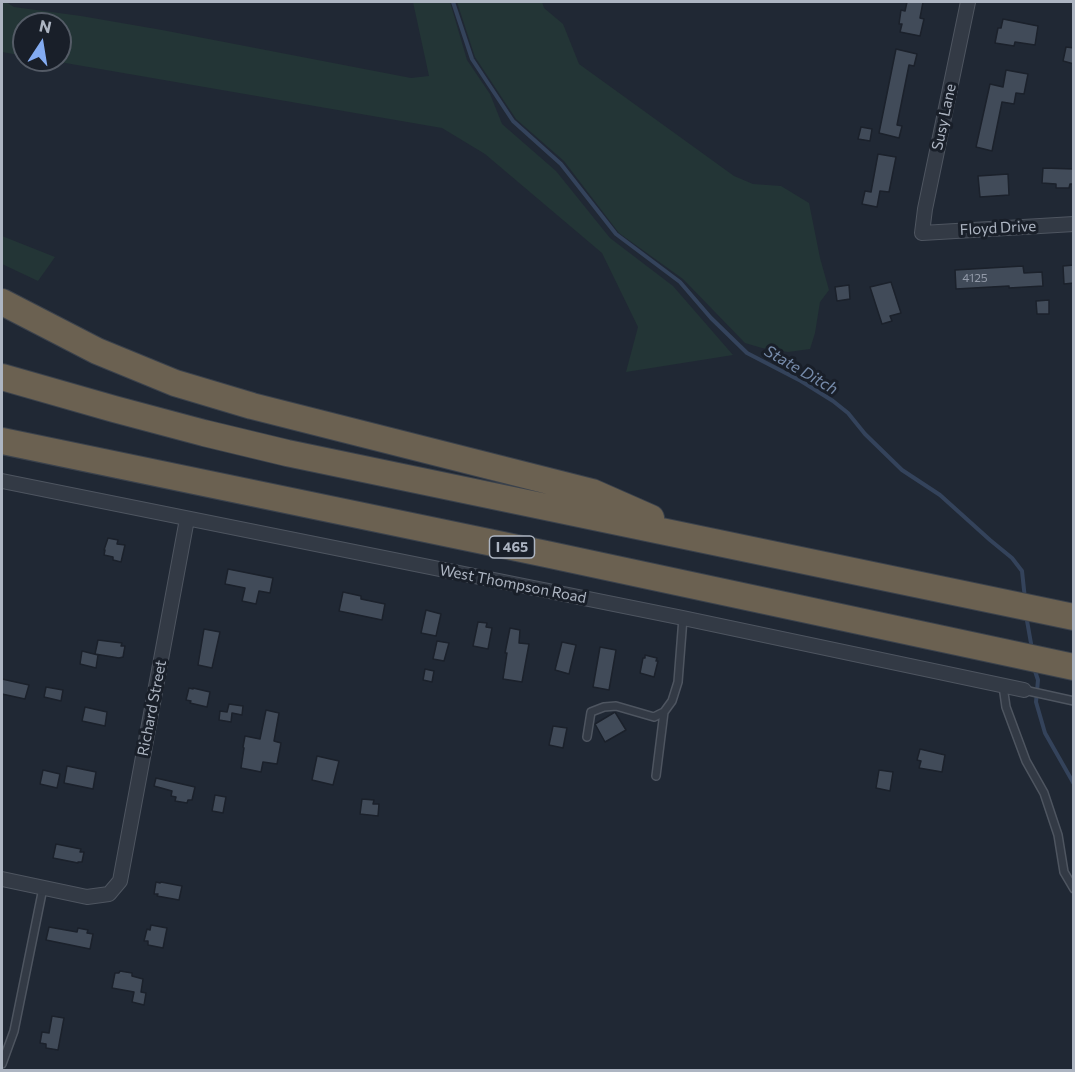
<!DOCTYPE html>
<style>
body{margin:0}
#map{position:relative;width:1075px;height:1072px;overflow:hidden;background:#202834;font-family:Commissioner,sans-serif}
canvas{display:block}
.frame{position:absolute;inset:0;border:3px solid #adb5c2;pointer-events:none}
.north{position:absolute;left:12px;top:12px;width:60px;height:60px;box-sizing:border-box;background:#191f29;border:2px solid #545b66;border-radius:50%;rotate:12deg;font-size:16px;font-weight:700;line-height:24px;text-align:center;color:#adb5c2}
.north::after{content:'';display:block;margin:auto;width:21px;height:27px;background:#83abf1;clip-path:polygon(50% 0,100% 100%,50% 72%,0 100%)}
</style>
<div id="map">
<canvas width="1075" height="1072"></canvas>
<div class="frame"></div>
<div class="north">N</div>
</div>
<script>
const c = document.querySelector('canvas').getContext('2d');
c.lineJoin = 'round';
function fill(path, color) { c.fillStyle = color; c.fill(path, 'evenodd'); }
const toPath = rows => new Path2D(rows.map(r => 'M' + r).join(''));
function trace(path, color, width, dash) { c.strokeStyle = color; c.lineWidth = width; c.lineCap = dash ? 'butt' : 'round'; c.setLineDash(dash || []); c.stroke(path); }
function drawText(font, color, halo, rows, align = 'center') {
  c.font = font + ' Commissioner,sans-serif'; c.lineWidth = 6; c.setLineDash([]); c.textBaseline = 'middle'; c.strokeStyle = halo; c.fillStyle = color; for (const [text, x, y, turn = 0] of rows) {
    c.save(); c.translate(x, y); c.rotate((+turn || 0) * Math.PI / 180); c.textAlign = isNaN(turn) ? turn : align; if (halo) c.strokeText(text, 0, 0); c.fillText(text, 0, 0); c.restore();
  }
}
const green = toPath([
 [2,2,6,2,14,7,81,16,162,30,411,78,429,76,413,2,450,2,467,60,490,94,502,124,556,171,610,238,673,286,733,355,626,372,638,327,602,253,485,154,442,128,48,60,60,60,60,24,24,24,24,56,2,52],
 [457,2,542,2,544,8,563,24,579,64,734,176,753,184,781,186,809,203,820,258,829,290,820,302,815,333,810,349,788,352,762,348,745,343,683,279,619,233,564,161,516,119,475,57],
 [2,236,55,257,38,281,2,264]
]);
const stream = toPath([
 [453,2,472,59,513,121,561,164,616,234,680,282,711,318,747,353,801,381,833,401,848,413,865,434,902,470,940,495,990,540,1012,558,1022,571,1025,599],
 [1026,615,1032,649],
 [1034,668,1038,680,1036,702,1045,733,1074,784]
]);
const building = toPath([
 [907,2,923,2,920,18,924,19,920,36,900,32,902,24,899,24,901,10,905,11,907,2],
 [1003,19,1038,26,1035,45,1015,42,1014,46,995,43,998,28,1001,28,1003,19],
 [1066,47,1074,48,1074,64,1063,61,1066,47],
 [896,49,917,54,914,66,909,65,897,125,902,126,899,138,879,133,896,49],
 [1006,70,1028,74,1024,94,1016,93,1014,104,1002,102,992,151,976,147,990,84,1003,87,1006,70],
 [861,127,872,129,870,141,858,139,861,127],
 [878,154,896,157,889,192,880,191,877,207,862,204,865,191,871,192,878,154],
 [1043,168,1074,169,1074,184,1070,184,1069,188,1056,188,1056,184,1042,183,1043,168],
 [1008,174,1009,195,980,197,978,176,1008,174],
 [1074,265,1074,283,1064,284,1063,266,1074,265],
 [1023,266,1024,273,1042,272,1043,286,1009,288,1009,286,956,289,955,270,1023,266],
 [891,282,901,313,890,316,892,321,882,324,870,287,891,282],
 [849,285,850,299,837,301,835,287,849,285],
 [1049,300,1049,314,1037,314,1036,301,1049,300],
 [108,538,118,540,117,544,125,545,121,562,113,560,113,557,104,555,105,550,104,550,108,538],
 [228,569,273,578,270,593,259,591,256,604,242,601,245,588,225,584,228,569],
 [343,592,361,596,361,599,385,604,382,620,339,611,343,592],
 [426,610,441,614,436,636,421,633,426,610],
 [478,622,487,623,486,627,492,628,488,649,473,646,478,622],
 [510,628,520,630,519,643,529,644,522,682,503,679,507,653,505,653,510,628],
 [204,629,220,632,212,668,198,665,204,629],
 [98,640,122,643,121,646,125,646,123,657,119,658,95,654,98,640],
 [437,641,449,643,444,661,433,659,437,641],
 [562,642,576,645,569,674,555,670,562,642],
 [600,647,616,650,609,690,593,687,600,647],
 [82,651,98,655,96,668,80,664,82,651],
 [645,655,657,658,656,661,658,661,654,677,640,673,643,658,645,658,645,655],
 [425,669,434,671,432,682,423,680,425,669],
 [2,679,29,685,25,699,2,694,2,679],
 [46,687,63,690,61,701,44,697,46,687],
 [189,688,193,689,193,688,210,692,207,707,190,703,191,701,186,700,189,688],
 [229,704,243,706,242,715,232,713,231,722,219,720,220,711,227,712,229,704],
 [85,707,107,712,105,726,82,721,85,707],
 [266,710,279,713,274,741,281,743,277,764,263,762,261,772,241,768,244,748,243,747,245,736,260,739,266,710],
 [615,712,626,730,605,742,595,724,615,712],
 [553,726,567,728,563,748,549,745,553,726],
 [920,749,945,755,942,772,919,768,921,761,917,760,920,749],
 [317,756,339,761,333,785,312,780,317,756],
 [67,766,96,772,93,789,64,783,67,766],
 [43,770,60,774,57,788,40,784,43,770],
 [879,770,893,772,890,791,876,788,879,770],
 [156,778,195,787,192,800,188,800,187,803,175,801,176,797,171,796,172,791,154,786,156,778],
 [215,795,226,797,223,813,212,811,215,795],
 [362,799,374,800,373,804,379,804,378,816,360,814,362,799],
 [56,844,81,849,80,852,84,852,82,862,78,862,78,863,53,858,56,844],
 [156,882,160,883,161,882,182,886,179,900,157,896,158,894,154,894,156,882],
 [151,925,167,928,163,948,148,945,148,941,144,941,147,929,150,930,151,925],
 [49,927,77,932,78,928,88,930,87,933,93,934,90,949,46,940,49,927],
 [120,971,132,973,132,976,143,979,141,992,146,993,144,1005,132,1002,134,992,112,988,115,973,119,973,120,971],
 [52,1016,64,1018,58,1050,46,1048,46,1044,40,1043,42,1032,49,1033,52,1016]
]);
const lane = toPath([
 [1003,686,1006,707,1026,761,1044,793,1058,835,1064,872,1074,889],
 [1024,690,1074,701],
 [587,737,591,712,604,707,616,706,654,717,664,712,672,701,678,682,683,618],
 [656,776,664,712],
 [2,1064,14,1031,43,888]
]);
const street = toPath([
 [968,2,925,209,922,233,1074,224],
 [2,481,683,618,1024,690],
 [2,879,87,897,109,894,120,881,187,519]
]);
const highway = toPath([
 [2,302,97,351,175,383,252,406,592,492,651,518],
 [2,377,114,409,204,433,287,453,1074,617],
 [2,441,546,554,1074,667]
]);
const numberNames = [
 ["4125",975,278]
];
const shields = [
 [512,547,45]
];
const shieldNames = [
 ["I 465",512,547]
];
const streetNames = [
 ["Susy Lane",944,117,-78],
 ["Floyd Drive",998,228,-3],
 ["West Thompson Road",513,584,11],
 ["Richard Street",152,708,-79]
];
const waterNames = [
 ["State Ditch",801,370,30]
];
fill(green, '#233536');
trace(stream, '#34435b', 4);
fill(building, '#414b59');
trace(building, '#1b212b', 1.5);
trace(lane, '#4e5560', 10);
trace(street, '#4e5560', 16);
trace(highway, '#3b424c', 28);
trace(lane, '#333a45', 7);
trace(street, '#333a45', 14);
trace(highway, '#6b6151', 26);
drawText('12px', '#929aa8', null, numberNames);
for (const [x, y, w] of shields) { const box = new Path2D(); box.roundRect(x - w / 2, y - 11, w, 22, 4.5); c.fillStyle = '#191f29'; c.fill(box); trace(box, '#adb5c2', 1.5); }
drawText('bold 14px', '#adb5c2', null, shieldNames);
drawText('15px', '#adb5c2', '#191f29', streetNames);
drawText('italic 16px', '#768baa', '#191f29', waterNames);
</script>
